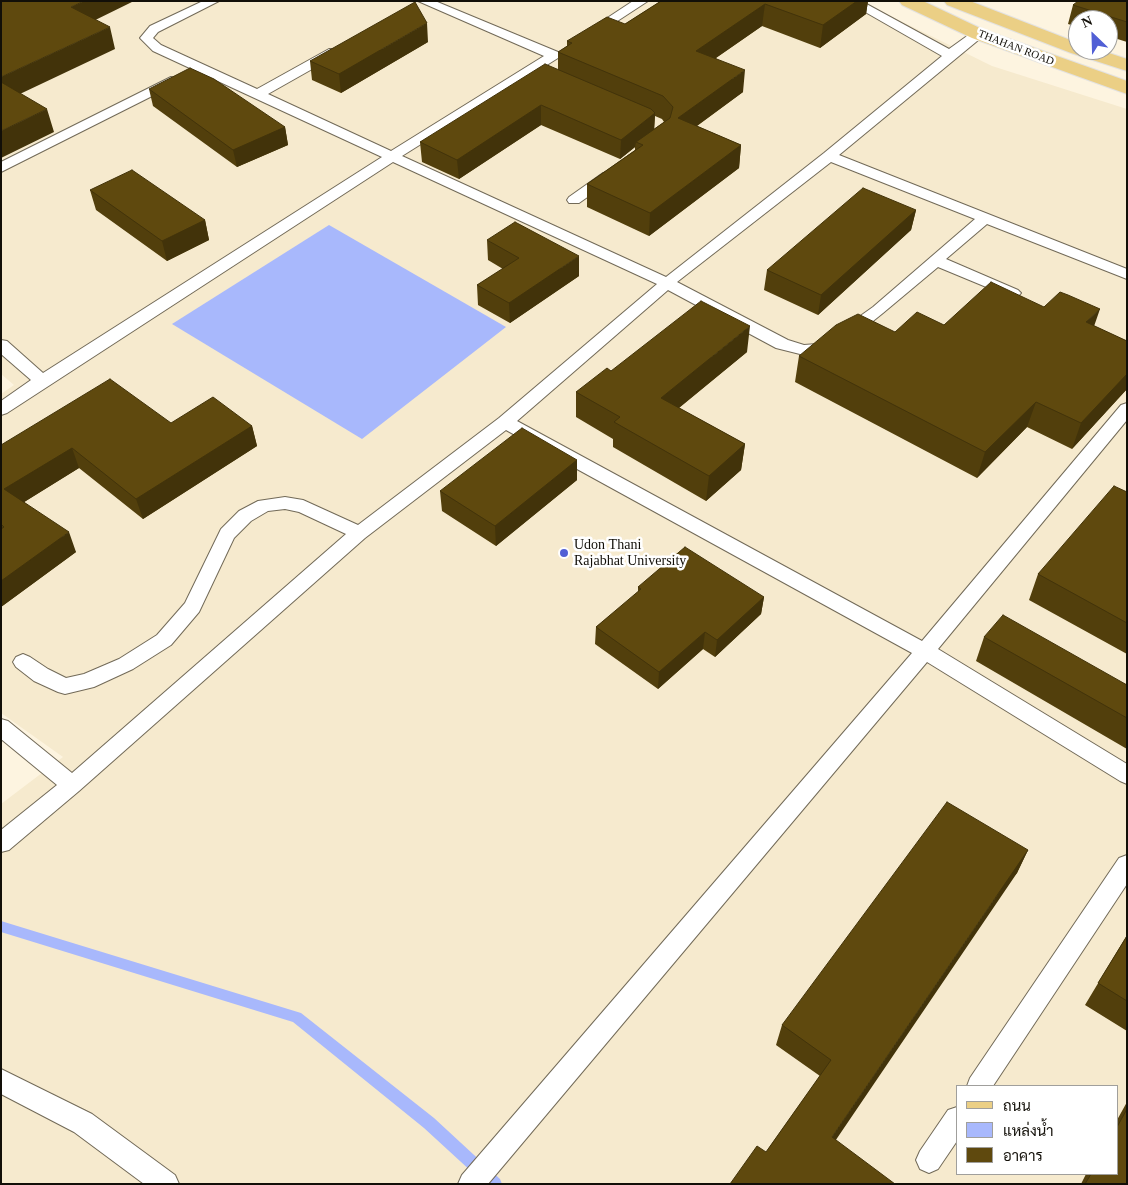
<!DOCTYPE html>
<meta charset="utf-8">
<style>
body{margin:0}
#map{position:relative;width:1128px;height:1185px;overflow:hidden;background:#fdf4e0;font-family:"Times New Roman",Sarabun,serif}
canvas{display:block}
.frame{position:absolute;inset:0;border:2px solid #120f08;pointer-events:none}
.legend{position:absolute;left:956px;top:1085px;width:162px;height:90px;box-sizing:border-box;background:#fff;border:1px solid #a09f9c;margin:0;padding:6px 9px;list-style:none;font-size:15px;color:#120f08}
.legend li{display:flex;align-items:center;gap:10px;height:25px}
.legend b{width:25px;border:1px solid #a09f9c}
.north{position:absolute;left:1068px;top:10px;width:50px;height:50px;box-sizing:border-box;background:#fff;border:1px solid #a09f9c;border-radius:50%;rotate:336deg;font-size:14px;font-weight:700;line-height:20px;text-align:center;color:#120f08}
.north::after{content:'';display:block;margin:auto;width:18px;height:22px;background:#515fd5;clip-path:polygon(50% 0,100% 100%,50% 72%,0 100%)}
</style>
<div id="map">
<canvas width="1128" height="1185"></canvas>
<div class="frame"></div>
<ul class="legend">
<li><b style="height:6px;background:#ebcf85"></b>ถนน</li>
<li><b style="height:14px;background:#a8b8fc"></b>แหล่งน้ำ</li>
<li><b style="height:14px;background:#5f490e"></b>อาคาร</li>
</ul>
<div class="north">N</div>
</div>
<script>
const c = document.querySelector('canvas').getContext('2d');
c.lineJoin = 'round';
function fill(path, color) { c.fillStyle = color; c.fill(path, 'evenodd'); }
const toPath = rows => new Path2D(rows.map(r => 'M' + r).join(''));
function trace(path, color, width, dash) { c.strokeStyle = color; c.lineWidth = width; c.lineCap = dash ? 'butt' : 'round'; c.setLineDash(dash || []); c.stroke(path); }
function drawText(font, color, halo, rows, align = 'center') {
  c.font = font + ' "Times New Roman",serif'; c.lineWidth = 5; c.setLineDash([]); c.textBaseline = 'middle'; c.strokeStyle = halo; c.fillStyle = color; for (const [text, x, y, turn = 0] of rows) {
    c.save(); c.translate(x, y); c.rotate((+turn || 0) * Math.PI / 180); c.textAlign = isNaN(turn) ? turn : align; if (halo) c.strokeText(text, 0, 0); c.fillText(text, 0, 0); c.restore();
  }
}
const built = toPath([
 [1,1,860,1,992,66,1127,109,1127,1184,1,1184,1,804,63,757,1,713,1,394,14,385,1,374],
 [957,1086,1117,1086,1117,1174,957,1174]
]);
const water = toPath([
 [329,225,506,327,362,439,172,324]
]);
const stream = toPath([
 [1,921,301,1013,434,1118,500,1179,502,1184,485,1184,424,1128,293,1022,1,932,1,921]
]);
const service = toPath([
 [203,1,219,1,158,32,153,38,161,45,257,89,329,49,337,49,339,52,337,55,268,94,391,151,544,56,418,1,435,1,558,52,560,55,558,58,402,156,666,277,824,153,942,56,846,1,861,1,949,49,974,31,982,31,984,34,982,37,839,155,1127,269,1127,279,987,224,946,259,1018,290,1021,293,1018,296,1008,296,938,267,883,313,847,342,826,353,804,355,776,348,668,290,517,421,922,641,1121,405,1127,403,1127,420,938,649,1127,764,1127,784,1120,781,927,662,488,1184,458,1184,462,1175,912,653,506,430,365,538,79,791,9,850,1,852,1,830,57,785,1,739,1,719,8,721,72,773,346,534,299,512,285,509,268,511,251,521,234,538,199,612,171,645,133,669,94,687,65,694,58,692,34,681,16,667,13,662,16,657,23,654,30,657,48,669,66,678,84,674,119,659,157,635,185,603,221,529,239,511,258,501,285,497,303,500,358,525,499,418,657,284,393,162,7,413,1,415,1,401,31,380,1,354,1,340,7,341,43,373,382,157,153,51,140,38,150,26,203,1],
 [831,162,975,219,873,307,835,334,817,344,804,345,788,340,677,282,831,162],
 [633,1,648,1,596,35,588,35,586,32,633,1],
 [171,77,176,78,177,81,176,84,1,172,1,162,171,77],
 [608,172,615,176,613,179,579,203,569,203,567,200,569,197,603,173,608,172],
 [1127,855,1127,884,993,1086,967,1086,970,1078,1119,858,1127,855],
 [1,1069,92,1114,175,1175,179,1184,144,1184,74,1132,1,1094,1,1069],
 [957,1107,957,1141,938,1169,929,1173,920,1169,916,1160,920,1151,948,1110,957,1107]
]);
const primary = toPath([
 [899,1,923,1,984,30,1127,81,1127,94,972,38,902,5,899,1],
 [944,1,970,1,1078,43,1078,50,1100,50,1127,59,1127,71,1071,53,947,5,944,1]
]);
const wall = toPath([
 [661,1,868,1,866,14,820,48,762,26,716,58,743,92,697,126,741,145,739,168,649,236,587,207,587,184,635,150,635,147,620,159,541,125,459,179,422,162,420,142,558,70,558,52,567,46,567,41,625,24],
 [655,116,662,119,664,122,654,129],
 [1127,1,1127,42,1108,36,1108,20,1078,20,1078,27,1068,24,1073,5],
 [428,42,341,93,312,80,310,61],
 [149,89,285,127,288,145,237,167,153,106],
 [90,190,205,220,209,240,167,261,96,210],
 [916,210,911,230,818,315,764,290,767,270],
 [487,240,579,276,510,323,478,305,477,285,503,269,488,260],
 [1044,307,1094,326,1127,341,1127,389,1072,449,1027,427,977,478,795,382,799,356,895,332,944,325],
 [747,352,679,408,745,444,741,470,706,501,613,447,613,439,576,417,576,392,611,371],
 [171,423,252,426,257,446,143,519,79,468,24,502,76,552,1,607,1,445],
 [577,460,577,480,496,546,442,511,440,491],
 [1127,492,1127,654,1029,600,1038,574],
 [638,587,764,597,761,614,715,657,703,649,658,689,595,644,596,627,638,593],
 [984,637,1127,685,1127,749,976,661],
 [1028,850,1017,873,766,1152,820,1076,776,1045,782,1025],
 [1127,935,1127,1031,1085,1005],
 [1127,1102,1127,1184,1081,1184,1086,1174,1117,1174,1117,1120]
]);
const shadedWall = toPath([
 [84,1,134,1,77,29,71,7],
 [857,1,868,1,866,14,820,48,823,25],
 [765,4,762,26,694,73,696,51],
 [427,23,428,42,341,93,339,74],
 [110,27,115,49,3,102,1,97,1,77],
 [745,70,743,92,676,141,678,118],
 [541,105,541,125,459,179,457,160],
 [47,109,54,132,1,158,1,131],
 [655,113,654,133,636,142,635,147,620,159,621,140],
 [285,127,288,145,237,167,233,150],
 [741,145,739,168,649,236,650,213],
 [916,210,911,230,818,315,821,295],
 [205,220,209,240,167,261,162,241],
 [579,256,579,276,510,323,509,303],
 [1100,309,1091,335,1086,322],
 [750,326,747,352,659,424,661,398],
 [1127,374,1127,389,1072,449,1081,423],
 [1036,402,1027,427,977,478,985,452],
 [252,426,257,446,143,519,136,499],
 [745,444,741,470,706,501,709,476],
 [72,448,79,468,13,509,4,489],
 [577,460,577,480,496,546,495,526],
 [69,532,76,552,1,607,1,581],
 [764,597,761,614,715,657,717,640],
 [705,632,703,649,658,689,659,672],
 [1028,850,1017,873,825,1156,832,1137]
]);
const building = toPath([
 [1,1,84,1,71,7,110,27,1,77,1,1],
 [661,1,857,1,823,25,765,4,696,51,745,70,678,118,741,145,650,213,587,184,643,145,636,142,670,118,673,107,663,96,558,52,572,43,567,41,607,17,625,24,661,1],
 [1078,1,1127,1,1127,22,1073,5,1078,1],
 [415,2,427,23,339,74,310,61,415,2],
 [545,64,651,109,655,113,621,140,541,105,457,160,420,142,545,64],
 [190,68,214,79,285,127,233,150,149,89,190,68],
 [1,82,47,109,1,131,1,82],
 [132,170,205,220,162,241,90,190,132,170],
 [863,188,916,210,821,295,767,270,863,188],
 [515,222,579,256,509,303,477,285,519,258,487,240,515,222],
 [991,282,1044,307,1060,292,1068,295,1100,309,1086,322,1127,341,1127,374,1081,423,1036,402,985,452,799,356,836,325,858,314,895,332,917,312,944,325,991,282],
 [701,301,750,326,661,398,745,444,709,476,614,422,620,417,576,392,607,368,611,371,701,301],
 [110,379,171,423,213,397,252,426,136,499,72,448,4,489,69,532,1,581,1,529,4,527,1,524,1,445,110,379],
 [522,428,577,460,495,526,440,491,522,428],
 [1114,486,1127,492,1127,623,1038,574,1114,486],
 [685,547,764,597,717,640,705,632,659,672,596,627,641,589,638,587,685,547],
 [1003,615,1127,685,1127,718,984,637,1003,615],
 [947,802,1028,850,832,1137,895,1184,730,1184,757,1146,766,1152,831,1060,782,1025,947,802],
 [1127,936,1127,1001,1098,983,1127,936],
 [1127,1109,1127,1184,1085,1184,1091,1174,1117,1174,1117,1127,1127,1109]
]);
const markers = [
 [564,553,5,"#515fd5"]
];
const farStreetnames = [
 ["THAHAN ROAD",1016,48,21]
];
const poiNames = [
 ["Udon Thani",574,545],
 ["Rajabhat University",574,561]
];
fill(built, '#f6eace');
fill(water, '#a8b8fc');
fill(stream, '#a8b8fc');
trace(service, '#726a58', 2);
trace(primary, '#e3e2e1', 2);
fill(service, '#fff');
fill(primary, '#ebcf85');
fill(wall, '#523f0c');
fill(shadedWall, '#42330a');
fill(building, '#5f490e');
trace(building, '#42330a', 1);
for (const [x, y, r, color] of markers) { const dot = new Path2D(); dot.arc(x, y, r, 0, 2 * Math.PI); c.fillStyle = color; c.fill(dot); trace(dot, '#fff', 2); }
drawText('11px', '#120f08', '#fff', farStreetnames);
drawText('14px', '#120f08', '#fff', poiNames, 'left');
</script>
